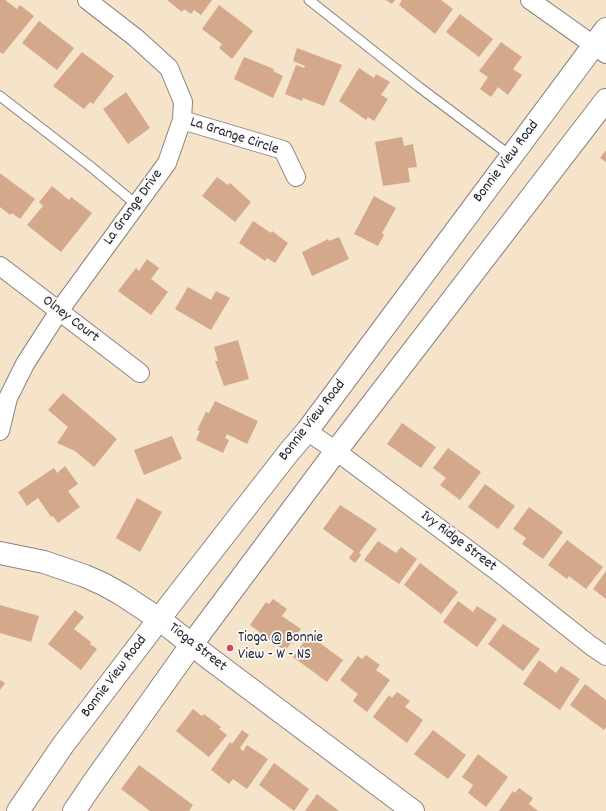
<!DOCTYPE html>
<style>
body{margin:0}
canvas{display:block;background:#f5e3ca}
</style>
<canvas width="606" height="811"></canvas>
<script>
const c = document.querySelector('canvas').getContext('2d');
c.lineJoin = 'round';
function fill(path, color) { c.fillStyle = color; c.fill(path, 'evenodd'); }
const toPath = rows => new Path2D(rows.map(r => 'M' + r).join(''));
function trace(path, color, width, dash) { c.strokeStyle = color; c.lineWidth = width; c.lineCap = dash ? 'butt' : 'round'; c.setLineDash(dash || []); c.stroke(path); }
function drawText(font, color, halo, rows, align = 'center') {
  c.font = font + ' Dekko,sans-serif'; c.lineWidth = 3.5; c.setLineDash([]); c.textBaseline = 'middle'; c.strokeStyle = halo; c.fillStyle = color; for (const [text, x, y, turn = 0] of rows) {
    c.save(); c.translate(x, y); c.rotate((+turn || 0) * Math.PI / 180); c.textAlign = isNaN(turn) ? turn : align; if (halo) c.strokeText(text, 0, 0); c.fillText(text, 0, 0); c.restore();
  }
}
const building = toPath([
 [0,0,5,0,17,9,20,5,34,16,3,54,0,52],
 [167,0,212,0,201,15,194,10,191,14,184,9,182,12],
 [386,0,395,0,392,4],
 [402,0,441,0,453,9,435,34,399,5],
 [219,5,253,31,232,59,219,48,222,44,202,29],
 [460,14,493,39,479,57,446,32],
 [39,21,74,48,57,70,22,43],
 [501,42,522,57,513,69,522,75,508,95,498,87,491,97,480,89,488,77,479,71],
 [297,48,342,65,324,106,303,98,302,101,285,94,296,65,304,68,305,66,293,61],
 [82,52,114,76,93,104,90,102,84,109,53,86],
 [244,57,274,69,273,71,283,76,273,98,234,79],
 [359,68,374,78,376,74,390,82,381,95,388,99,374,121,368,117,366,120,339,101],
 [126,92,150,128,128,144,103,109],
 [402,137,404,146,413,144,417,167,408,168,410,182,383,186,375,142],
 [606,150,606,162,600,158],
 [0,174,1,174,35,199,20,219,12,213,10,215,0,207],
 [217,177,228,185,230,183,251,202,235,222,202,196],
 [52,186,69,200,71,197,92,213,61,252,27,225,43,206,39,202],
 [374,196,396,208,382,233,384,235,378,246,354,234],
 [253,221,271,233,272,231,288,243,275,263,267,258,265,261,239,243],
 [339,237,349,259,312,276,302,252,328,239,329,241],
 [147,259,159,268,151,279,168,292,151,315,118,291,136,268,139,271],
 [188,287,211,300,216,291,230,298,211,330,175,309],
 [238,340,249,379,224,386,215,361,218,361,214,347],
 [63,393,117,439,94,467,75,451,57,443,68,427,48,410],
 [215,401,258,421,247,444,227,434,225,438,229,440,223,453,196,440,200,431,197,430,206,412,209,413],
 [402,423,436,447,421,468,387,444],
 [172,436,182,459,144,475,134,450],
 [448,448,481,472,460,500,440,485,446,478,433,468],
 [65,466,78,484,68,491,80,507,58,523,53,516,51,517,38,498,27,506,18,492,54,468,57,473],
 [485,484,515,506,498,529,468,507],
 [137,498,162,512,140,552,116,538],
 [340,505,377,529,359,553,361,555,355,563,349,558,354,551,323,529],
 [529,507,563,532,543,559,522,544,526,538,513,529],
 [567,540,603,567,586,589,569,576,567,579,548,565],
 [378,541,396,553,401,547,417,559,399,584,364,560],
 [420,563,458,592,441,614,404,585],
 [606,571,606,599,593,589],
 [273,599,287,609,282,616,301,629,285,651,250,625,266,602,269,604],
 [458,601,473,612,477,606,497,619,477,647,443,622],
 [0,605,39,616,31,642,0,633],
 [75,610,84,617,74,629,91,642,90,644,97,649,81,670,48,644],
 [503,624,540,649,523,671,488,644],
 [309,635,343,660,327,682,293,657],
 [366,655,380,665,376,670,390,680,367,712,353,701,358,694,340,680,358,656,362,659],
 [539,660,556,673,561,666,580,679,560,710,523,684],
 [0,680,5,683,0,690],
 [585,684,606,700,606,727,604,730,570,705],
 [397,692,410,701,405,707,423,720,407,743,373,717,389,695,392,698],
 [193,709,202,716,204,714,221,727,219,729,227,735,209,757,176,731],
 [242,730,249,735,240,748,243,751,247,745,268,759,247,789,233,779,229,784,211,770,230,742,232,744],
 [433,730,466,755,448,779,414,754],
 [478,754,508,777,486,807,468,793,473,785,462,777],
 [274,763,309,789,294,811,259,785],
 [139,765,193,805,189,811,150,811,121,789],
 [519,788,533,798,529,804,538,811,499,811,513,791,515,793],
 [317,794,339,811,305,811]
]);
const service = toPath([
 [309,0,419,87,511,156],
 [0,96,90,166,137,205]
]);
const minor = toPath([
 [530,0,606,54],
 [182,120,283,150,296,177],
 [0,266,140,373],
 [0,431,8,398,25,364,59,311,167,163,182,120,183,102,169,68,136,38,87,0],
 [307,431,336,451,502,575,590,645,606,656]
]);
const tertiary = toPath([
 [0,553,44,562,85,576,103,584,121,594,159,619,209,658,413,811]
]);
const secondary = toPath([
 [18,811,63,745,173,601,289,452,307,431,606,29],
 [74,811,93,783,192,644,336,451,606,100]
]);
const markers = [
 [230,648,4,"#d1495b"]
];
const streetNames = [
 ["La Grange Circle",234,137,18],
 ["Bonnie View Road",507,162,-53],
 ["La Grange Drive",134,208,-54],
 ["Olney Court",70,320,37],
 ["Bonnie View Road",313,421,-52],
 ["Ivy Ridge Street",458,542,37],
 ["Tioga Street",197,648,38],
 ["Bonnie View Road",115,677,-53]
];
const poiNames = [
 ["Tioga @ Bonnie",238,639],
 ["View - W - NS",238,656]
];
fill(building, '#d4a88b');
trace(service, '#8c8282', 11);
trace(minor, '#8c8282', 20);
trace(tertiary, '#8c8282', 24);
trace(secondary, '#8c8282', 24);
trace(service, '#fff', 9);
trace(minor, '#fff', 18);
trace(tertiary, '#fff', 22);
trace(secondary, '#fff', 22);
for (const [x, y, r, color] of markers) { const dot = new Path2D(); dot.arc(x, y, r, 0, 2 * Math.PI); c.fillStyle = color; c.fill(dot); trace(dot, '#fdfcf7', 1.5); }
drawText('15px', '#22223b', '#fdfcf7', streetNames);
drawText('15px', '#22223b', '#fdfcf7', poiNames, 'left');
</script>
